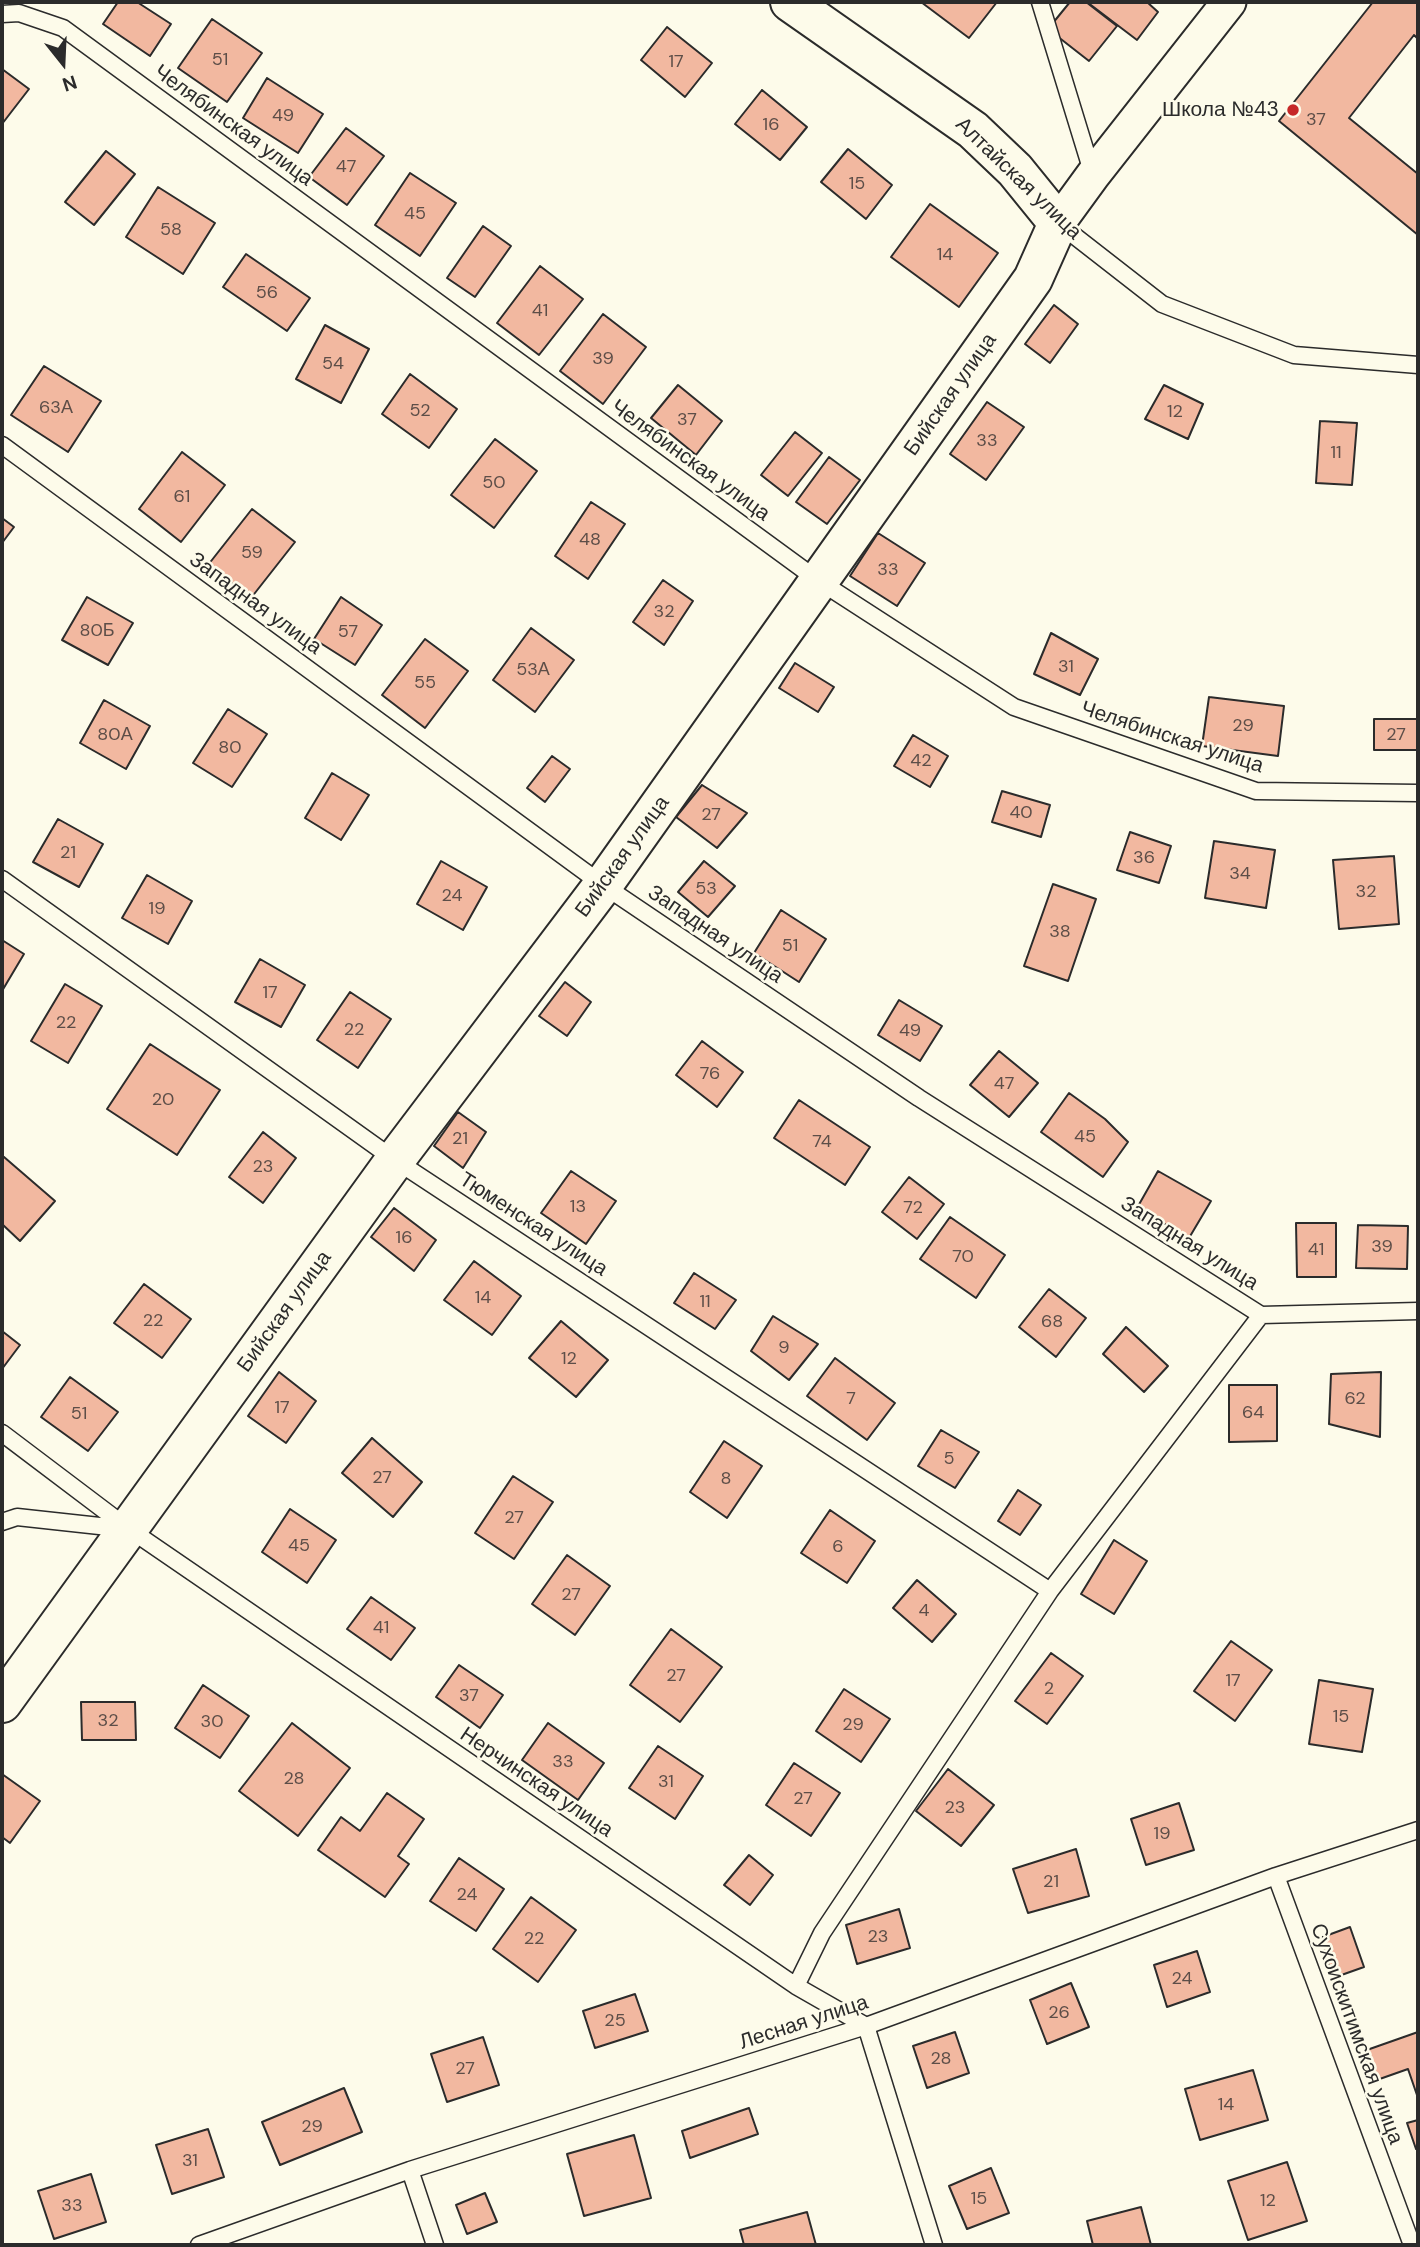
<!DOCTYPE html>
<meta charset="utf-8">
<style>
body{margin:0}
#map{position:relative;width:1420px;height:2247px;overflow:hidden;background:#fdfbea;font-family:"DM Sans",sans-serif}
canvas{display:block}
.frame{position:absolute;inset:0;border:4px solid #2b2b2b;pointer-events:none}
.north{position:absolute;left:28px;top:28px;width:70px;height:70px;-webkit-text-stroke:5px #fdfbea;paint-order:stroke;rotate:162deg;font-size:19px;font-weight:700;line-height:28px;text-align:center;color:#2b2b2b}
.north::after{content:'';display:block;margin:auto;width:24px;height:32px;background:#2b2b2b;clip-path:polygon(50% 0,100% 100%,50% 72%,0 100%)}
</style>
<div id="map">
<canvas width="1420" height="2247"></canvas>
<div class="frame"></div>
<div class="north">N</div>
</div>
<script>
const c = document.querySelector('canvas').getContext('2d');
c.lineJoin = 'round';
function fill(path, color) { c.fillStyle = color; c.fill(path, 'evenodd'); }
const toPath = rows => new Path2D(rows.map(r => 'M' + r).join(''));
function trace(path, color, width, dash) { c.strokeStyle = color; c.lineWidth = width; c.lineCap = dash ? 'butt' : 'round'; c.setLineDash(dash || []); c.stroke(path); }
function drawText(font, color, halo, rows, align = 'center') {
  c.font = font + ' "DM Sans",sans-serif'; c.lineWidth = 5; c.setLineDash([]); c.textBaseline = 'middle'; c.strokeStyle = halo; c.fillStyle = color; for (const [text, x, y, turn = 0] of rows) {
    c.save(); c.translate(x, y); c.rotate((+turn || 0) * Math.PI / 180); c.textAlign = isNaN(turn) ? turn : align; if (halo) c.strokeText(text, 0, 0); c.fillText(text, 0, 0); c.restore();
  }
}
const building = toPath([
 [118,2,137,2,171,24,150,56,103,24,118,2],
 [921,2,997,2,969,38,921,2],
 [1070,2,1086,2,1117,26,1089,61,1048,29,1070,2],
 [1087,2,1147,2,1158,12,1137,40,1087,2],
 [1373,2,1418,2,1418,39,1414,35,1349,118,1418,174,1418,235,1279,121,1373,2],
 [212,19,262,53,227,102,178,68,212,19],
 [667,27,712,63,685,97,641,60,667,27],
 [2,69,29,89,2,124,2,69],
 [267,78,323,114,298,153,243,118,267,78],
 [762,90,807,127,780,160,735,124,762,90],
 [346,128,384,156,347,205,309,177,346,128],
 [848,149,892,185,866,219,821,182,848,149],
 [106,151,135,174,94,225,65,202,106,151],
 [410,173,456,203,420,256,375,225,410,173],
 [158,187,215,223,183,274,126,237,158,187],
 [930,204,998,253,959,307,891,257,930,204],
 [483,226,511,246,475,297,447,278,483,226],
 [246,254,310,298,287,331,223,287,246,254],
 [540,266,583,299,539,355,497,323,540,266],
 [1054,305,1078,324,1050,363,1025,344,1054,305],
 [603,314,646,347,603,404,560,371,603,314],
 [325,325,369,349,341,403,296,379,325,325],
 [44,366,101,401,68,452,11,415,44,366],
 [410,374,457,409,429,448,382,414,410,374],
 [678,385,722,421,696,455,651,418,678,385],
 [1164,385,1203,404,1188,439,1145,419,1164,385],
 [987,402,1024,427,986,480,950,454,987,402],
 [1320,421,1357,423,1352,485,1316,483,1320,421],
 [795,432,822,453,788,496,761,475,795,432],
 [495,439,537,471,494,528,451,495,495,439],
 [182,452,225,485,181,542,139,509,182,452],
 [829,457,860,480,827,524,796,502,829,457],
 [591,502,625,524,588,579,555,556,591,502],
 [252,509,295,542,251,598,208,565,252,509],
 [2,518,14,527,2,543,2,518],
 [878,533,925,563,897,606,850,576,878,533],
 [663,580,693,601,664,645,633,622,663,580],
 [87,597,133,623,108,665,62,640,87,597],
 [341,597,382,625,355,665,314,639,341,597],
 [531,628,574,660,535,712,493,680,531,628],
 [1051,633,1098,659,1080,695,1034,674,1051,633],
 [425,639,468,671,425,728,382,695,425,639],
 [795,663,834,687,818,712,779,688,795,663],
 [1209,697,1284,706,1278,756,1202,746,1209,697],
 [104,700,150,726,126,769,80,743,104,700],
 [228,709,267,734,232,787,193,763,228,709],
 [1374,719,1418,719,1418,750,1374,750,1374,719],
 [913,735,948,756,930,787,894,766,913,735],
 [552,756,570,769,545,802,527,788,552,756],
 [332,773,369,795,341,840,305,818,332,773],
 [702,785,747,813,717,848,676,817,702,785],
 [1002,791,1050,805,1041,837,992,822,1002,791],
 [58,819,103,844,79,887,33,862,58,819],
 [1130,832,1171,846,1159,883,1117,870,1130,832],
 [1214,841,1275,850,1266,908,1205,898,1214,841],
 [1394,856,1399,924,1339,929,1333,860,1394,856],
 [441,861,487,887,463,930,417,904,441,861],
 [704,861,735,886,708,917,678,892,704,861],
 [147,875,192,901,168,944,122,918,147,875],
 [1053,884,1096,899,1068,981,1024,966,1053,884],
 [781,910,826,939,799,982,754,953,781,910],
 [2,940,24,954,2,991,2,940],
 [260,959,305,985,281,1027,235,1002,260,959],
 [565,982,591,1002,567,1036,539,1016,565,982],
 [65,984,102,1006,68,1063,31,1041,65,984],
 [350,992,391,1019,358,1068,317,1040,350,992],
 [899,1000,942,1026,920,1061,878,1035,899,1000],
 [702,1041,743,1072,717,1107,676,1075,702,1041],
 [150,1044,220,1090,177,1155,107,1109,150,1044],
 [999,1051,1038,1083,1009,1117,970,1085,999,1051],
 [1069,1093,1105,1119,1128,1142,1103,1177,1041,1132,1069,1093],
 [799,1100,870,1147,845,1185,774,1138,799,1100],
 [458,1112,486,1132,463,1168,434,1146,458,1112],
 [263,1132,296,1158,263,1203,229,1177,263,1132],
 [4,1157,55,1201,20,1241,2,1224,2,1159,4,1157],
 [571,1171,616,1201,586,1244,541,1213,571,1171],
 [1158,1171,1211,1201,1189,1238,1137,1208,1158,1171],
 [909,1177,944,1204,917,1239,882,1212,909,1177],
 [394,1208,436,1240,414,1271,371,1237,394,1208],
 [950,1217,1005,1255,976,1298,920,1259,950,1217],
 [1296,1223,1336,1223,1336,1277,1297,1277,1296,1223],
 [1358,1225,1408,1226,1407,1269,1356,1268,1358,1225],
 [474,1261,521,1296,492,1335,444,1300,474,1261],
 [694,1273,736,1300,715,1329,674,1303,694,1273],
 [144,1284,191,1319,162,1358,114,1323,144,1284],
 [1049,1289,1086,1318,1056,1357,1019,1327,1049,1289],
 [773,1316,818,1344,789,1380,751,1351,773,1316],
 [561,1321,608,1360,576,1397,529,1358,561,1321],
 [1126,1327,1168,1366,1144,1392,1103,1354,1126,1327],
 [2,1331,20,1345,2,1369,2,1331],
 [835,1358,895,1403,867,1440,807,1396,835,1358],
 [279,1372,316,1401,286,1443,248,1416,279,1372],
 [1381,1372,1380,1437,1329,1424,1331,1374,1381,1372],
 [70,1377,118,1412,88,1451,41,1417,70,1377],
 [1229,1385,1277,1385,1277,1441,1229,1442,1229,1385],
 [941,1430,979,1452,955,1488,918,1466,941,1430],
 [372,1438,422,1482,393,1517,342,1473,372,1438],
 [724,1441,762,1466,727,1518,690,1492,724,1441],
 [513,1476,553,1502,514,1559,475,1533,513,1476],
 [1018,1490,1041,1505,1020,1535,998,1521,1018,1490],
 [290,1509,336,1540,307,1583,262,1552,290,1509],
 [830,1510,875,1541,847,1583,801,1553,830,1510],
 [1114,1540,1147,1561,1114,1614,1081,1594,1114,1540],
 [567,1555,610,1586,575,1635,532,1604,567,1555],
 [917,1580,956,1614,932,1642,893,1608,917,1580],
 [371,1597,415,1628,391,1660,347,1629,371,1597],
 [671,1629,722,1667,680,1722,630,1685,671,1629],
 [1231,1641,1272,1670,1235,1721,1194,1691,1231,1641],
 [1051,1653,1083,1676,1047,1724,1015,1701,1051,1653],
 [459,1665,503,1695,480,1728,436,1697,459,1665],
 [1319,1680,1373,1689,1362,1752,1309,1744,1319,1680],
 [203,1685,249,1716,220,1758,175,1728,203,1685],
 [844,1689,890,1719,861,1762,816,1731,844,1689],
 [81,1702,135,1702,136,1740,82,1740,81,1702],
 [292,1723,350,1768,298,1836,239,1791,292,1723],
 [548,1723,604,1763,578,1800,522,1760,548,1723],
 [658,1746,703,1776,675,1819,629,1788,658,1746],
 [794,1763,840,1793,811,1836,766,1805,794,1763],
 [948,1769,994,1805,961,1846,916,1811,948,1769],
 [2,1774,40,1801,10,1843,2,1837,2,1774],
 [387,1793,424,1819,398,1856,409,1864,385,1897,318,1850,341,1817,360,1831,387,1793],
 [1179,1803,1194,1850,1146,1865,1131,1819,1179,1803],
 [1076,1849,1089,1896,1028,1913,1013,1869,1076,1849],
 [749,1855,773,1875,750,1905,724,1885,749,1855],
 [459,1858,504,1889,476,1931,430,1901,459,1858],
 [531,1897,576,1930,538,1982,493,1949,531,1897],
 [899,1909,910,1948,857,1964,846,1925,899,1909],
 [1350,1927,1364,1967,1333,1978,1320,1938,1350,1927],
 [1197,1951,1210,1992,1167,2007,1154,1965,1197,1951],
 [1071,1983,1089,2027,1047,2044,1030,2000,1071,1983],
 [635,1994,648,2031,595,2048,583,2011,635,1994],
 [955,2032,969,2073,927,2088,913,2046,955,2032],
 [1418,2032,1418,2098,1408,2069,1374,2081,1364,2051,1418,2032],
 [483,2037,499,2085,447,2102,431,2054,483,2037],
 [1253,2070,1268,2120,1200,2140,1185,2089,1253,2070],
 [344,2088,362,2132,280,2165,262,2122,344,2088],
 [749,2108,758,2134,690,2158,682,2131,749,2108],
 [1418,2120,1418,2148,1416,2149,1407,2123,1418,2120],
 [208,2129,224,2177,172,2194,156,2145,208,2129],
 [634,2135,651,2198,584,2216,567,2154,634,2135],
 [1287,2162,1307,2221,1248,2240,1228,2181,1287,2162],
 [991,2168,1009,2213,967,2229,949,2186,991,2168],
 [91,2174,106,2222,54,2239,38,2191,91,2174],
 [485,2193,497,2222,467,2234,456,2205,485,2193],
 [1141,2207,1151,2245,1093,2245,1087,2221,1141,2207],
 [807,2212,816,2245,744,2245,740,2230,807,2212]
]);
const service = toPath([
 [1040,2,1093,175],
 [2,14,19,13,63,28,819,581,1014,707,1256,791,1418,793],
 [1058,223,1162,304,1294,355,1418,365],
 [2,445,603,885,919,1098,1261,1315,1418,1311],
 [2,879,395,1160,1050,1591],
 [2,1433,129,1529,796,1986,866,2026,934,2245],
 [2,1522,17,1517,127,1529],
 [1276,1876,1412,2245],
 [796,1986,822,1933,1050,1591,1261,1315],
 [410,2170,435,2245],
 [199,2245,410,2170,866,2026,1276,1876,1418,1830]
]);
const minor = toPath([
 [1058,223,1093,175,1229,2]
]);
const tertiary = toPath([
 [2,1703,395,1160,603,885,1033,279,1058,223,1015,170,973,130,790,2]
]);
const markers = [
 [1293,110,7,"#c62828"]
];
const numberNames = [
 ["51",220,60],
 ["17",676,62],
 ["49",283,116],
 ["37",1316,120],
 ["16",771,125],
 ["47",346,167],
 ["15",857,184],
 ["45",415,214],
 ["58",171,230],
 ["14",945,255],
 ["56",267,293],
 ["41",540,311],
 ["39",603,359],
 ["54",333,364],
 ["63А",56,408],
 ["52",420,411],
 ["12",1175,412],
 ["37",687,420],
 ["33",987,441],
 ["11",1336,453],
 ["50",494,483],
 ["61",182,497],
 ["48",590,540],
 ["59",252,553],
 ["33",888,570],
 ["32",664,612],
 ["80Б",97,631],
 ["57",348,632],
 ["31",1066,667],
 ["53А",533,670],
 ["55",425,683],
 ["29",1243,726],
 ["80А",115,735],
 ["27",1396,735],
 ["80",230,748],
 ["42",921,761],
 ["40",1021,813],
 ["27",711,815],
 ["21",68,853],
 ["36",1144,858],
 ["34",1240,874],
 ["53",706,889],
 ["32",1366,892],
 ["24",452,896],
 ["19",157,909],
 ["38",1060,932],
 ["51",790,946],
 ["17",270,993],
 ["22",66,1023],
 ["22",354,1030],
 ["49",910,1031],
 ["76",710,1074],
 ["47",1004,1084],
 ["20",163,1100],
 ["45",1085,1137],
 ["21",460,1139],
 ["74",822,1142],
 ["23",263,1167],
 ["13",578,1207],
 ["72",913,1208],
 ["16",404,1238],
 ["39",1382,1247],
 ["41",1316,1250],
 ["70",963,1257],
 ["14",483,1298],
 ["11",705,1302],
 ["22",153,1321],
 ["68",1052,1322],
 ["9",784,1348],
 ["12",569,1359],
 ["7",851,1399],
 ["62",1355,1399],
 ["17",282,1408],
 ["64",1253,1413],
 ["51",79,1414],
 ["5",949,1459],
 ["27",382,1478],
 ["8",726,1479],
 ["27",514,1518],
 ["45",299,1546],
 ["6",838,1547],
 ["27",571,1595],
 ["4",924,1611],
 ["41",381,1628],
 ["27",676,1676],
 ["17",1233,1681],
 ["2",1049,1689],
 ["37",469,1696],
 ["15",1341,1717],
 ["32",108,1721],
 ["30",212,1722],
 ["29",853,1725],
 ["33",563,1762],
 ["28",294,1779],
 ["31",666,1782],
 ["27",803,1799],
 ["23",955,1808],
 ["19",1162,1834],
 ["21",1051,1882],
 ["24",467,1895],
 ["23",878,1937],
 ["22",534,1939],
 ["24",1182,1979],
 ["26",1059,2013],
 ["25",615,2021],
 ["28",941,2059],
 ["27",465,2069],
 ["14",1226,2105],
 ["29",312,2127],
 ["31",190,2161],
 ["15",979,2199],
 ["12",1268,2201],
 ["33",72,2206]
];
const poiNames = [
 ["Школа №43",1279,110]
];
const streetNames = [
 ["Челябинская улица",233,126,36],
 ["Алтайская улица",1018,179,44],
 ["Бийская улица",951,395,-55],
 ["Челябинская улица",690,461,36],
 ["Западная улица",255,604,36],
 ["Челябинская улица",1172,738,18],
 ["Бийская улица",623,857,-54],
 ["Западная улица",715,935,34],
 ["Тюменская улица",533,1225,33],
 ["Западная улица",1189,1244,32],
 ["Бийская улица",285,1312,-54],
 ["Нерчинская улица",536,1783,34],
 ["Лесная улица",804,2023,-18],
 ["Сухоискитимская улица",1356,2034,70]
];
fill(building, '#f2b8a0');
trace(building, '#2b2b2b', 2);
trace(service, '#2b2b2b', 19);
trace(minor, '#2b2b2b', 37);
trace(tertiary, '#2b2b2b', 42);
trace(service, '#fdfbea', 16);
trace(minor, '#fdfbea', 33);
trace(tertiary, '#fdfbea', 38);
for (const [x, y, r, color] of markers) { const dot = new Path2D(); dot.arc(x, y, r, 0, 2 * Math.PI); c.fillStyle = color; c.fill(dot); trace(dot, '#fdfbea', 2.5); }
drawText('18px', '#5d4e48', null, numberNames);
drawText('21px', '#2b2b2b', '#fdfbea', poiNames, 'right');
drawText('21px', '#2b2b2b', '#fdfbea', streetNames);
</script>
